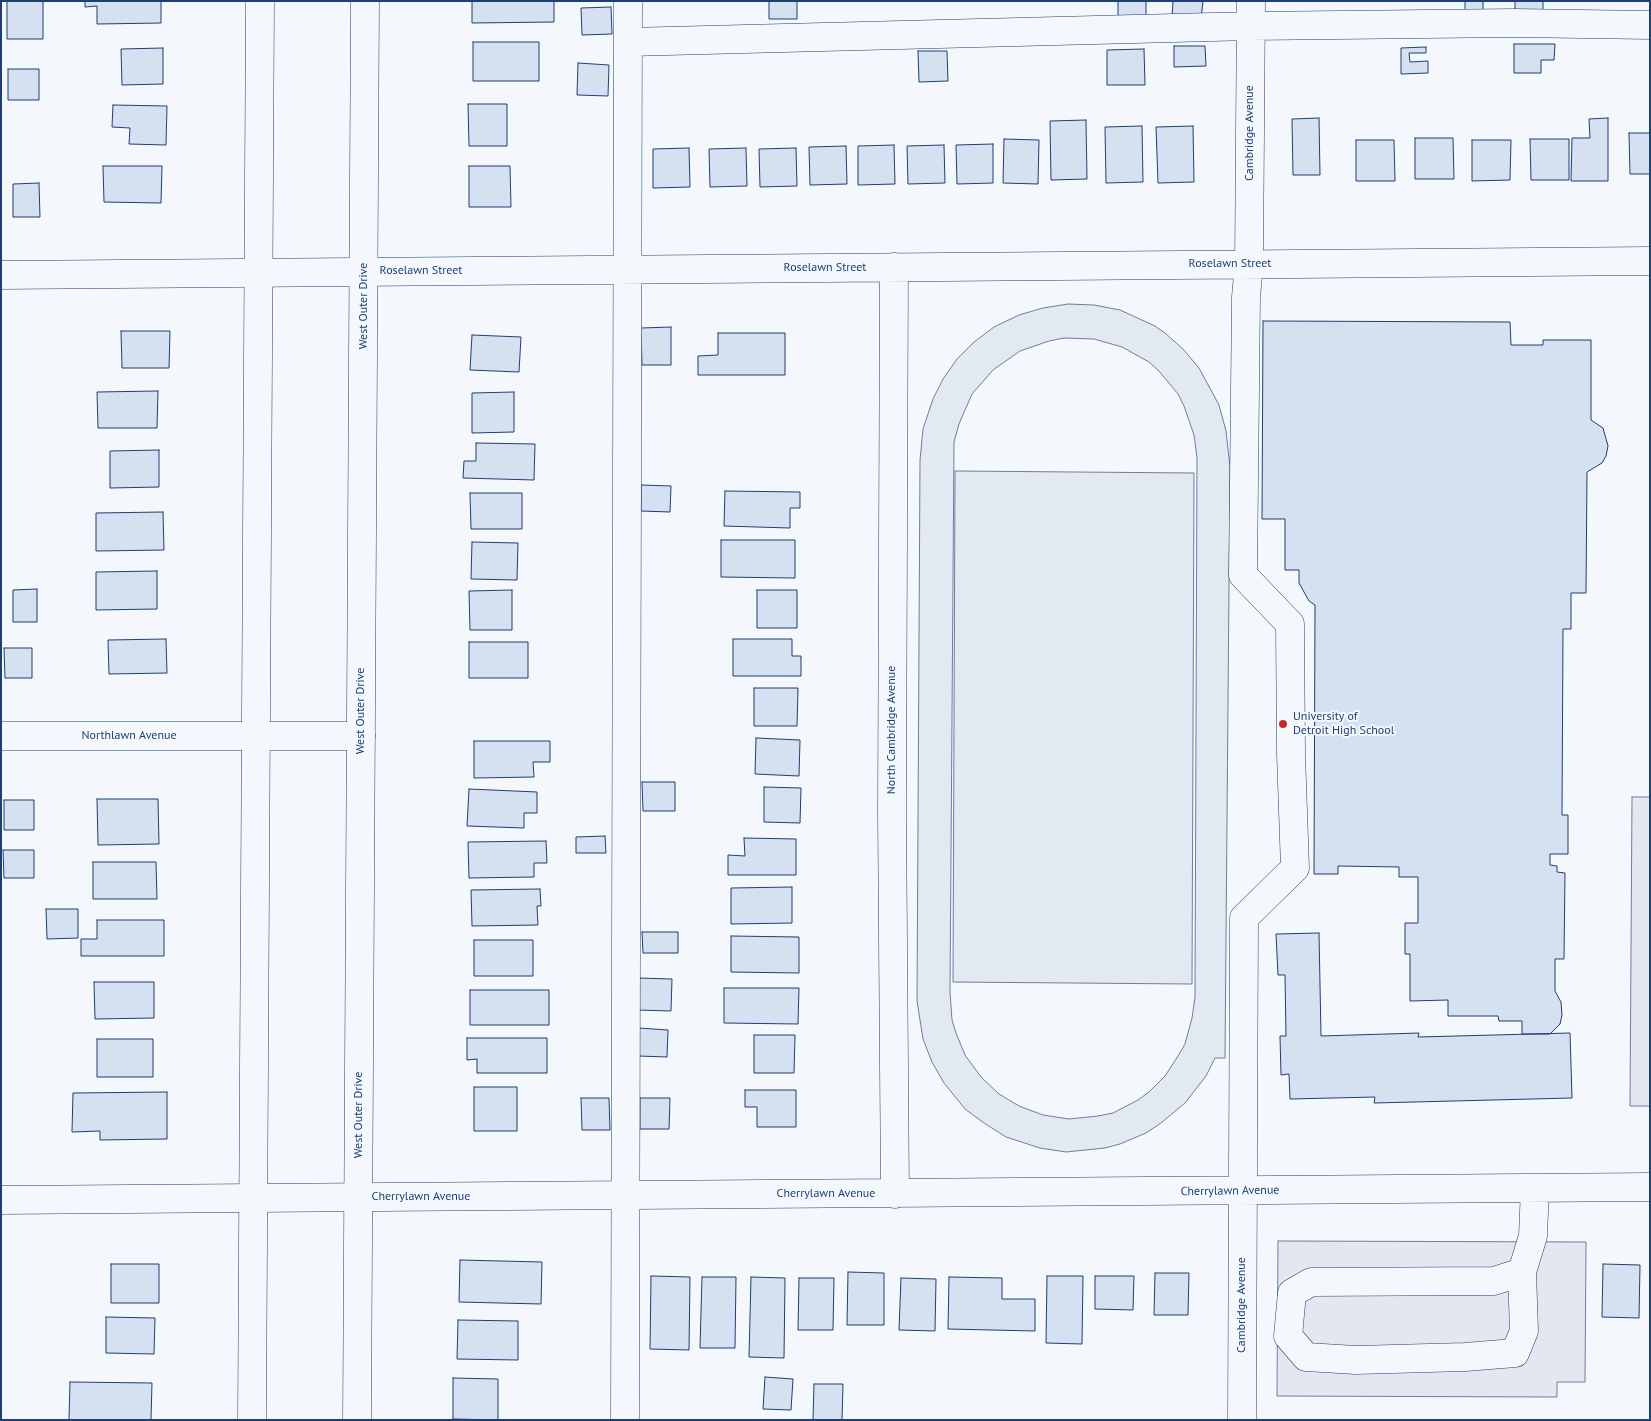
<!DOCTYPE html>
<style>
body{margin:0}
#map{position:relative;width:1651px;height:1421px;overflow:hidden;background:#f4f7fb;font-family:"PT Sans",sans-serif}
canvas{display:block}
.frame{position:absolute;inset:0;border:2px solid #1d3f73;pointer-events:none}
</style>
<div id="map">
<canvas width="1651" height="1421"></canvas>
<div class="frame"></div>
</div>
<script>
const c = document.querySelector('canvas').getContext('2d');
c.lineJoin = 'round';
function fill(path, color) { c.fillStyle = color; c.fill(path, 'evenodd'); }
const toPath = rows => new Path2D(rows.map(r => 'M' + r).join(''));
function trace(path, color, width, dash) { c.strokeStyle = color; c.lineWidth = width; c.lineCap = dash ? 'butt' : 'round'; c.setLineDash(dash || []); c.stroke(path); }
function drawText(font, color, halo, rows, align = 'center') {
  c.font = font + ' "PT Sans",sans-serif'; c.lineWidth = 4; c.setLineDash([]); c.textBaseline = 'middle'; c.strokeStyle = halo; c.fillStyle = color; for (const [text, x, y, turn = 0] of rows) {
    c.save(); c.translate(x, y); c.rotate((+turn || 0) * Math.PI / 180); c.textAlign = isNaN(turn) ? turn : align; if (halo) c.strokeText(text, 0, 0); c.fillText(text, 0, 0); c.restore();
  }
}
const green = toPath([
 [1068,304,1094,305,1120,310,1155,326,1165,333,1183,349,1199,368,1219,405,1226,431,1230,467,1225,1058,1215,1058,1206,1076,1185,1103,1161,1123,1146,1133,1120,1144,1105,1148,1066,1152,1040,1148,1006,1137,984,1123,965,1109,944,1083,932,1062,923,1039,917,1001,920,460,923,429,933,399,943,379,957,359,974,342,994,327,1019,315,1043,308,1068,304],
 [1064,338,1094,339,1122,347,1149,362,1159,371,1178,394,1184,406,1194,435,1197,458,1195,997,1192,1018,1185,1044,1178,1056,1165,1076,1149,1092,1138,1100,1113,1113,1098,1116,1069,1119,1043,1115,1019,1106,999,1094,981,1077,965,1055,956,1033,952,1020,950,992,954,442,959,424,972,394,993,370,1020,351,1049,341,1064,338],
 [955,471,1194,473,1192,984,953,982,955,471]
]);
const parking = toPath([
 [1632,797,1650,797,1650,1106,1630,1106,1632,797],
 [1278,1241,1586,1242,1585,1382,1557,1382,1557,1397,1277,1396,1278,1241]
]);
const building = toPath([
 [7,1,43,1,43,39,7,39,7,1],
 [85,1,161,1,161,23,97,24,97,6,85,7,85,1],
 [472,1,554,1,554,22,472,23,472,1],
 [769,1,797,1,797,19,769,19,769,1],
 [1118,1,1146,1,1146,18,1118,18,1118,1],
 [1173,1,1203,1,1201,19,1172,18,1173,1],
 [1465,1,1483,1,1483,15,1465,15,1465,1],
 [1515,1,1543,1,1543,15,1515,14,1515,1],
 [611,7,612,34,582,35,581,8,611,7],
 [473,42,539,42,539,81,473,81,473,42],
 [1514,44,1555,44,1554,60,1541,60,1541,73,1514,73,1514,44],
 [1174,46,1205,46,1206,66,1174,67,1174,46],
 [1426,47,1426,53,1409,53,1410,62,1428,61,1428,73,1401,74,1401,48,1426,47],
 [163,48,163,84,122,85,121,49,163,48],
 [1144,49,1145,85,1107,85,1107,50,1144,49],
 [918,51,947,51,948,81,919,82,918,51],
 [578,63,609,65,608,96,577,95,578,63],
 [8,69,39,69,39,100,8,100,8,69],
 [468,104,507,104,507,146,469,146,468,104],
 [113,105,167,106,166,145,129,144,130,128,112,127,113,105],
 [1319,118,1320,175,1293,175,1292,119,1319,118],
 [1608,118,1608,181,1571,181,1572,138,1590,138,1589,119,1608,118],
 [1086,120,1087,179,1051,180,1050,121,1086,120],
 [1142,126,1143,182,1106,183,1105,127,1142,126],
 [1193,126,1194,182,1158,183,1156,127,1193,126],
 [1629,133,1650,133,1650,174,1630,174,1629,133],
 [1415,138,1453,138,1454,179,1415,179,1415,138],
 [1004,139,1039,140,1038,184,1003,183,1004,139],
 [1530,139,1569,139,1569,180,1531,180,1530,139],
 [1356,140,1394,140,1395,181,1356,181,1356,140],
 [1472,140,1511,140,1510,180,1472,181,1472,140],
 [993,144,993,183,957,184,956,145,993,144],
 [894,145,895,184,858,185,858,146,894,145],
 [944,145,945,183,908,184,907,146,944,145],
 [846,146,847,184,810,185,809,147,846,146],
 [689,148,690,187,653,188,653,149,689,148],
 [746,148,747,186,710,187,709,149,746,148],
 [796,148,797,186,760,187,759,149,796,148],
 [103,166,162,166,161,203,104,202,103,166],
 [469,166,510,166,511,207,469,207,469,166],
 [39,183,40,217,13,217,13,184,39,183],
 [1263,321,1510,322,1511,345,1543,345,1543,340,1591,340,1591,420,1603,428,1608,446,1606,456,1602,463,1587,472,1586,593,1571,593,1571,629,1563,629,1562,815,1568,815,1568,854,1550,854,1550,865,1557,866,1557,872,1565,873,1564,959,1555,959,1555,991,1561,1002,1562,1015,1560,1024,1550,1034,1522,1034,1522,1021,1499,1021,1498,1016,1448,1016,1448,1000,1410,1001,1410,954,1405,954,1405,923,1418,923,1418,877,1399,877,1399,867,1338,866,1338,874,1314,874,1315,605,1309,601,1299,583,1299,570,1285,570,1285,519,1262,519,1263,321],
 [671,327,671,365,642,365,641,328,671,327],
 [121,331,170,331,169,368,122,368,121,331],
 [718,333,785,333,785,375,698,375,698,356,718,355,718,333],
 [472,335,521,337,519,372,470,370,472,335],
 [158,391,157,428,98,428,97,392,158,391],
 [514,392,514,432,472,433,472,393,514,392],
 [476,443,535,444,534,480,463,478,464,461,476,461,476,443],
 [159,450,159,487,110,488,110,451,159,450],
 [641,485,671,486,670,512,641,511,641,485],
 [725,491,800,492,800,508,790,508,790,528,724,526,725,491],
 [470,493,522,493,522,529,471,529,470,493],
 [163,512,164,550,96,551,96,513,163,512],
 [721,540,795,540,795,578,721,577,721,540],
 [472,542,518,543,517,580,471,579,472,542],
 [157,571,157,609,96,610,96,572,157,571],
 [37,589,37,622,13,622,13,590,37,589],
 [512,590,512,630,470,630,469,591,512,590],
 [757,590,797,590,797,628,757,628,757,590],
 [166,639,167,673,109,674,108,640,166,639],
 [733,639,792,639,792,656,801,656,801,676,733,676,733,639],
 [469,642,528,642,528,678,469,678,469,642],
 [4,648,32,648,32,678,5,678,4,648],
 [754,688,798,688,797,726,754,726,754,688],
 [756,738,800,740,799,776,755,774,756,738],
 [474,741,550,741,550,762,533,762,534,777,474,778,474,741],
 [642,782,675,782,675,811,643,811,642,782],
 [764,787,801,788,800,823,764,822,764,787],
 [469,789,537,792,537,813,524,813,524,828,467,826,469,789],
 [97,799,158,799,159,844,98,845,97,799],
 [4,800,34,800,34,830,4,830,4,800],
 [605,836,606,853,576,853,576,837,605,836],
 [744,838,796,839,796,875,728,875,728,855,745,856,744,838],
 [546,841,547,863,534,863,534,877,469,878,468,842,546,841],
 [3,850,34,850,34,878,4,878,3,850],
 [93,862,156,862,157,899,93,899,93,862],
 [792,887,792,923,731,924,731,888,792,887],
 [540,889,541,906,537,906,538,925,472,926,471,890,540,889],
 [46,909,78,909,78,938,47,939,46,909],
 [97,920,164,920,164,956,81,956,81,939,97,939,97,920],
 [642,932,678,932,678,953,643,953,642,932],
 [1319,933,1321,1036,1419,1033,1418,1037,1570,1033,1572,1098,1374,1103,1375,1097,1290,1099,1289,1074,1281,1075,1280,1036,1286,1036,1285,975,1278,975,1276,934,1319,933],
 [731,936,799,937,799,973,731,972,731,936],
 [474,940,533,940,533,976,474,976,474,940],
 [638,978,672,979,671,1011,636,1010,638,978],
 [94,982,154,982,154,1018,95,1019,94,982],
 [724,988,799,988,798,1024,724,1023,724,988],
 [470,990,549,990,549,1025,470,1025,470,990],
 [639,1028,668,1030,667,1057,638,1056,639,1028],
 [754,1035,795,1035,794,1073,754,1073,754,1035],
 [467,1038,547,1038,547,1073,477,1073,477,1059,467,1060,467,1038],
 [97,1039,153,1039,153,1077,97,1077,97,1039],
 [474,1087,517,1087,517,1131,474,1131,474,1087],
 [745,1090,796,1090,796,1127,757,1127,757,1107,745,1107,745,1090],
 [167,1092,167,1139,100,1140,100,1131,72,1132,73,1093,167,1092],
 [581,1098,609,1098,610,1130,582,1130,581,1098],
 [640,1098,670,1098,669,1129,640,1129,640,1098],
 [460,1260,542,1262,541,1304,459,1302,460,1260],
 [111,1264,159,1264,159,1303,111,1303,111,1264],
 [1603,1264,1640,1265,1639,1318,1602,1317,1603,1264],
 [848,1272,884,1273,884,1325,847,1325,848,1272],
 [1155,1273,1189,1273,1188,1315,1154,1315,1155,1273],
 [651,1276,690,1277,689,1350,650,1349,651,1276],
 [1047,1276,1083,1276,1082,1344,1046,1343,1047,1276],
 [1095,1276,1134,1276,1133,1310,1095,1309,1095,1276],
 [702,1277,736,1277,735,1348,700,1348,702,1277],
 [751,1277,785,1278,784,1358,749,1357,751,1277],
 [949,1277,1002,1278,1002,1299,1035,1299,1035,1331,948,1329,949,1277],
 [799,1278,834,1278,833,1330,798,1330,799,1278],
 [901,1278,936,1279,935,1331,899,1330,901,1278],
 [106,1317,155,1318,154,1354,106,1353,106,1317],
 [458,1320,518,1321,518,1360,457,1359,458,1320],
 [765,1377,793,1379,791,1410,763,1409,765,1377],
 [453,1378,498,1379,498,1420,453,1419,453,1378],
 [70,1382,152,1383,151,1420,69,1420,70,1382],
 [814,1384,843,1384,842,1420,813,1420,814,1384]
]);
const minor = toPath([
 [628,42,1251,26,1514,23,1650,25],
 [894,267,892,813,895,1194],
 [1,275,1650,261],
 [1,736,361,736],
 [1,1200,1650,1187],
 [1522,1272,1494,1281,1311,1282,1292,1293,1288,1336,1306,1357,1356,1360,1465,1357,1515,1353,1524,1331,1522,1272,1533,1236,1535,1188],
 [625,1420,628,1],
 [1242,1420,1244,918,1295,868,1291,754,1290,624,1243,575,1246,297,1249,264,1251,1]
]);
const major = toPath([
 [252,1420,260,1],
 [357,1420,365,1]
]);
const markers = [
 [1283,724,5,"#c62828"]
];
const streetNames = [
 ["Cambridge Avenue",1250,133,-90],
 ["Roselawn Street",1230,264],
 ["Roselawn Street",825,268],
 ["Roselawn Street",421,271],
 ["West Outer Drive",364,306,-90],
 ["West Outer Drive",361,711,-90],
 ["North Cambridge Avenue",892,730,-90],
 ["Northlawn Avenue",129,736],
 ["West Outer Drive",359,1115,-90],
 ["Cherrylawn Avenue",1230,1191,-1],
 ["Cherrylawn Avenue",826,1194],
 ["Cherrylawn Avenue",421,1197],
 ["Cambridge Avenue",1242,1305,-90]
];
const poiNames = [
 ["University of",1293,717],
 ["Detroit High School",1293,731]
];
fill(green, '#e3e9f0');
trace(green, '#687fa3', 1);
fill(parking, '#e3e8f0');
trace(parking, '#687fa3', 1);
fill(building, '#d5e0f0');
trace(building, '#1d3f73', 1);
trace(minor, '#1d3f73', 29);
trace(major, '#1d3f73', 29);
trace(minor, '#f4f7fb', 28);
trace(major, '#f4f7fb', 28);
for (const [x, y, r, color] of markers) { const dot = new Path2D(); dot.arc(x, y, r, 0, 2 * Math.PI); c.fillStyle = color; c.fill(dot); trace(dot, '#f4f7fb', 2); }
drawText('12px', '#1d3f73', '#f4f7fb', streetNames);
drawText('12px', '#1d3f73', '#f4f7fb', poiNames, 'left');
</script>
